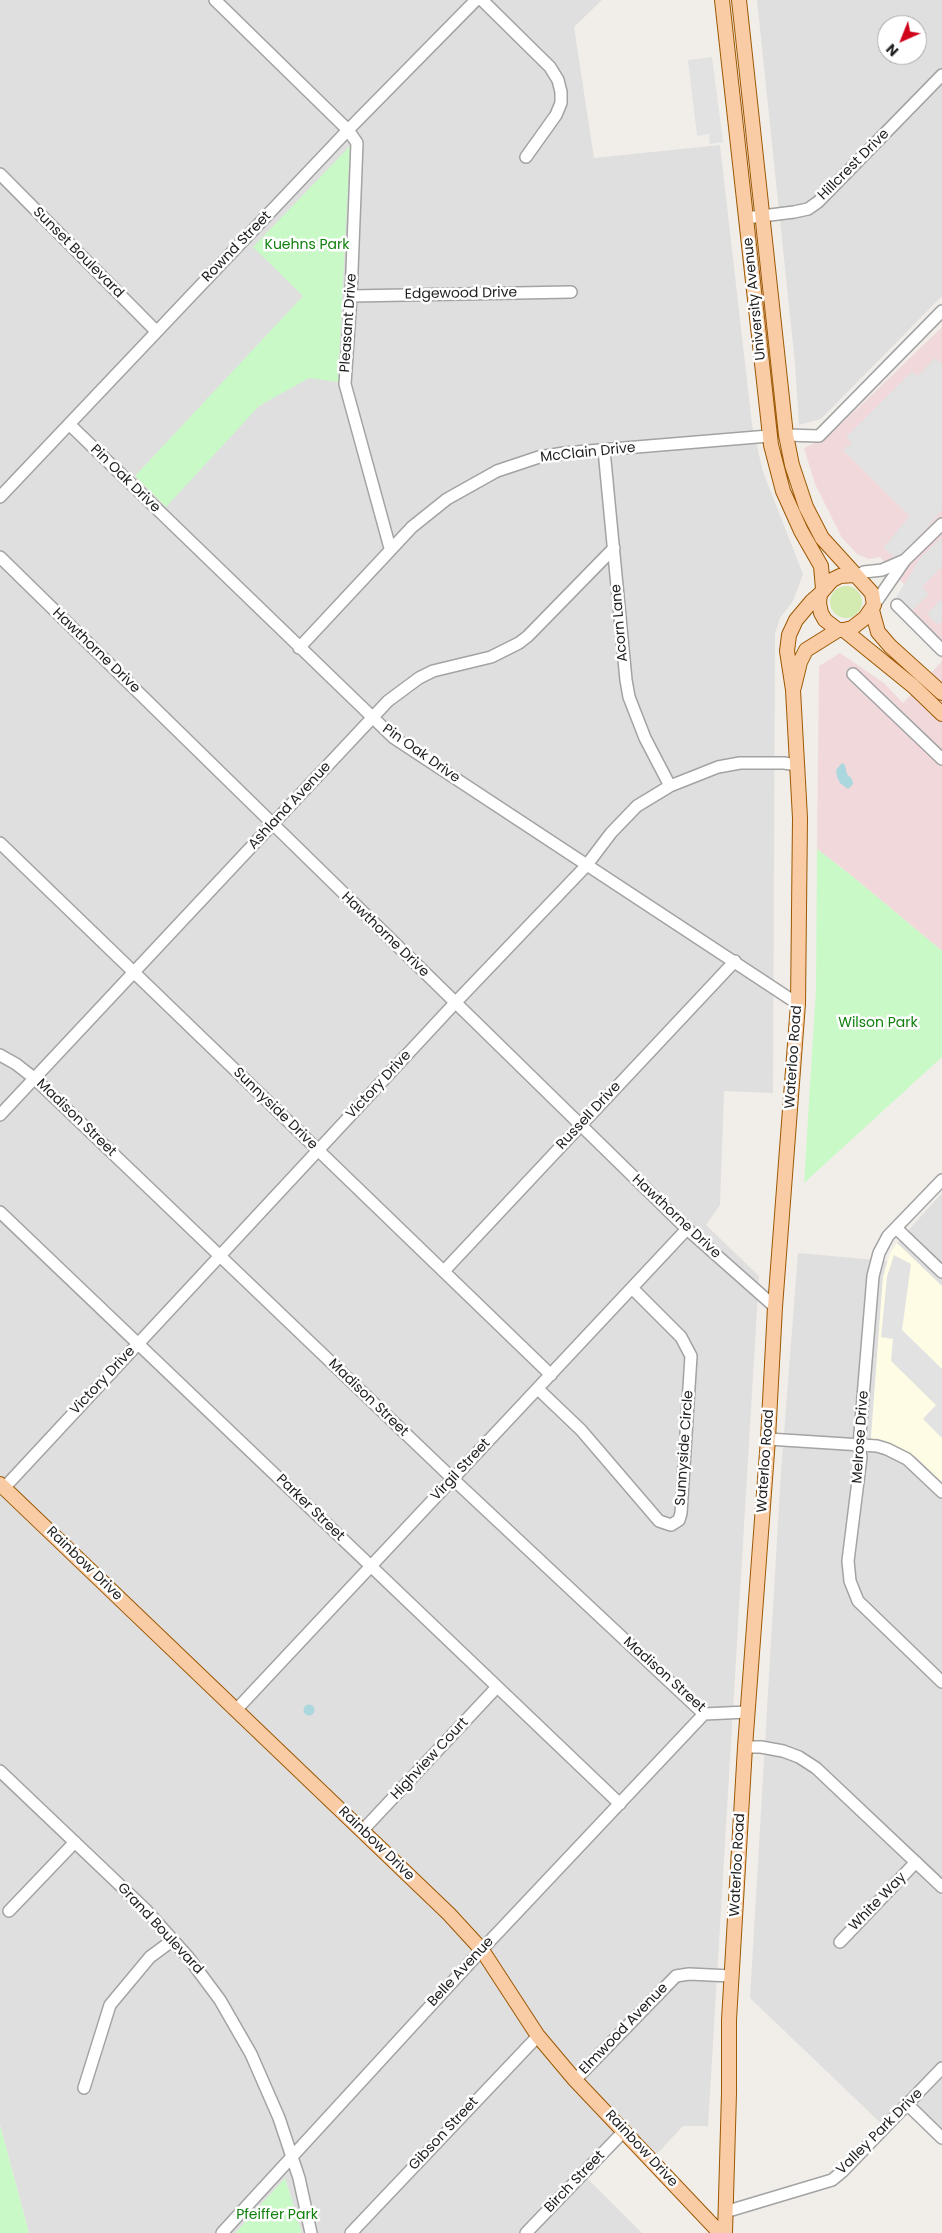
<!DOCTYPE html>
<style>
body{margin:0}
#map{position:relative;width:942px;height:2233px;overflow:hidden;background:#f1eee9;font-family:Poppins,sans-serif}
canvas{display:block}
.north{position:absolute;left:877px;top:15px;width:50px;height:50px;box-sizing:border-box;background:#fff;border:1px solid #a7a7a7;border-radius:50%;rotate:224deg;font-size:14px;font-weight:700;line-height:20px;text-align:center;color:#222}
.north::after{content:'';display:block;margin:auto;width:18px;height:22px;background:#cf041b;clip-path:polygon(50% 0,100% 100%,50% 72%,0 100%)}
</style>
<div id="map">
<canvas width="942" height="2233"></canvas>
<div class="north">N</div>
</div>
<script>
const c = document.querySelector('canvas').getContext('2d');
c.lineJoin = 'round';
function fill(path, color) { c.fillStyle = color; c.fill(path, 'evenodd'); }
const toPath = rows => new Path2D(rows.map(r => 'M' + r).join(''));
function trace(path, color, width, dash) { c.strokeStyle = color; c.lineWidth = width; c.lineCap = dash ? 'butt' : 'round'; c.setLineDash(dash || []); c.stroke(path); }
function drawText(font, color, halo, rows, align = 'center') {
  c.font = font + ' Poppins,sans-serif'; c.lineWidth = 5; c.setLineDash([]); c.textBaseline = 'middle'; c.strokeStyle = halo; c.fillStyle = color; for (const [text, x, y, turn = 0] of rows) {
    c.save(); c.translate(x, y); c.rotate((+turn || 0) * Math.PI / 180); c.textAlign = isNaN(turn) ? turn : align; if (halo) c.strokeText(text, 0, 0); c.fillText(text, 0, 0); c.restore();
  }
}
const residential = toPath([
 [0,0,602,0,574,27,594,158,720,145,752,424,763,472,803,574,793,601,780,618,775,634,773,1093,724,1091,720,1205,706,1225,759,1276,708,2126,683,2126,656,2155,631,2130,586,2177,642,2233,302,2233,285,2179,235,2233,29,2233,0,2125],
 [757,0,942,0,942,296,821,419,799,425,795,364],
 [887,25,917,25,917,55,887,55],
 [942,1193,942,1286,897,1243],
 [798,1253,887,1261,883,1277,871,1438,915,1456,942,1482,942,2129,916,2104,889,2131,750,1998,781,1472]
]);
const commercial = toPath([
 [942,327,942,659,892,609,903,588,904,584,880,557,869,559,857,554,842,538,815,484,804,448,830,435],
 [840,653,884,683,903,703,942,661,942,951,852,876,817,849,819,666]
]);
const education = toPath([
 [897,1243,942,1286,942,1482,915,1456,871,1438,883,1277,890,1253]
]);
const grass = toPath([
 '830 602a16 16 0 1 1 32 0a16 16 0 1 1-32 0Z'
]);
const park = toPath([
 [350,146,338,382,309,378,259,406,166,507,135,476,303,296,253,247],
 [817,849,852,876,942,951,942,1057,804,1183,816,989],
 [0,2125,29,2233,0,2233],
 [285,2178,302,2233,235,2233]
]);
const parking = toPath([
 [712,57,723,142,710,144,709,134,697,136,688,60],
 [935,358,942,364,942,510,899,560,883,548,910,516,843,450,852,443,846,437,912,372,918,376],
 [942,537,942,566,922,587,929,594,910,613,893,602,921,557],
 [942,598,942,621,938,625,927,614],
 [894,1255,911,1264,902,1330,942,1369,942,1438,923,1419,936,1405,891,1361,893,1339,881,1337,887,1277]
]);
const water = toPath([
 [842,763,845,765,847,774,852,779,853,784,848,789,840,783,837,777,836,770],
 '303.5 1710a5.5 5.5 0 1 1 11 0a5.5 5.5 0 1 1-11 0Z'
]);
const minor = toPath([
 [215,0,348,130,357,143,351,296,345,384,390,548],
 [482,0,550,67,558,80,561,92,561,103,556,115,526,157],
 [0,174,156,331],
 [746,218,794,212,808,209,818,202,942,75],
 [351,296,571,292],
 [69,424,394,738,798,1004],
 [786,435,819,436,942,311],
 [604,450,626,680,629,697,645,738,670,786],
 [0,497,348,130,476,0],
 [0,557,687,1229,775,1307],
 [857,576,864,572,882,570,905,560],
 [874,605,905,560,942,524],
 [897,605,942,650],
 [299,648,412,527,447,499,497,471,539,457,564,453,769,436],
 [853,674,942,759],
 [0,843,551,1375],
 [0,1055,16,1064,34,1078,453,1479,704,1714,747,1712],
 [0,1115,388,701,419,678,433,671,491,657,519,643,528,636,614,548],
 [942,1180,888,1236,879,1253,873,1276,859,1446,861,1457,848,1561,850,1581,858,1601,942,1682],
 [0,1212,620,1804],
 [896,1228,942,1272],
 [444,1271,735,961],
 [538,1389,581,1430,659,1521,671,1525,679,1520,681,1513,691,1356,681,1337,632,1288],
 [768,1439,877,1446,887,1449,907,1459,942,1492],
 [4,1488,455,1003,586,866,611,833,637,806,670,786,718,767,740,763,784,763,797,765],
 [236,1710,687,1229],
 [745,1747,761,1747,783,1751,799,1757,816,1768,942,1887],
 [0,1771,145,1909,188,1957,220,2000,251,2054,279,2118,299,2178,311,2233],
 [362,1831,497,1687],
 [9,1911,75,1842],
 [840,1942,916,1862],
 [575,2080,676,1976,689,1974,731,1976],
 [84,2088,110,2005,150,1957,173,1940],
 [907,2104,942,2138],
 [725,2212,832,2180,843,2171,942,2068],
 [222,2233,489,1942,704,1714],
 [351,2233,538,2036],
 [526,2233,624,2131]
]);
const major = toPath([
 [722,0,771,445,783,491,801,531,821,566,823,589],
 [739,0,786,435,792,465,806,507,822,538,872,593,874,605,865,618,852,628,844,630,838,630,825,620,821,613,819,603,820,594,832,580,840,576,855,575],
 [872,610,878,632,890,646,942,693],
 [844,630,913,686,942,714],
 [794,687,800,662,806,650,838,630],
 [0,1484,449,1914,482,1950,538,2036,575,2080,720,2233],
 [725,2233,729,2093,729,2020,745,1747,768,1439,775,1307,798,1004,800,818,793,690,787,651,789,635,796,620,812,601,820,594]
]);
const streetNames = [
 ["Hillcrest Drive",854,165,-45],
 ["Rownd Street",237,247,-46],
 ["Sunset Boulevard",78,253,45],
 ["Edgewood Drive",461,294,-1],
 ["University Avenue",755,299,-96],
 ["Pleasant Drive",349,323,-86],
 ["McClain Drive",588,453,-6],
 ["Pin Oak Drive",125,479,44],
 ["Acorn Lane",620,623,-95],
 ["Hawthorne Drive",96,651,44],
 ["Pin Oak Drive",421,754,35],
 ["Ashland Avenue",290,806,-47],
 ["Hawthorne Drive",385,935,44],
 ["Waterloo Road",794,1057,-86],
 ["Victory Drive",379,1085,-47],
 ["Sunnyside Drive",275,1109,44],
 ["Russell Drive",589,1116,-47],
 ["Madison Street",76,1118,44],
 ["Hawthorne Drive",676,1217,43],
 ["Victory Drive",103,1381,-47],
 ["Madison Street",368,1398,44],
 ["Melrose Drive",861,1437,-86],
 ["Sunnyside Circle",685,1448,-86],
 ["Waterloo Road",766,1461,-86],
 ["Virgil Street",461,1470,-47],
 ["Parker Street",310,1508,44],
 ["Rainbow Drive",84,1564,44],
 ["Madison Street",664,1675,42],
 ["Highview Court",430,1759,-47],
 ["Rainbow Drive",376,1844,44],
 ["Waterloo Road",738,1865,-87],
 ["White Way",878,1902,-46],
 ["Grand Boulevard",160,1929,47],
 ["Belle Avenue",461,1972,-47],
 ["Elmwood Avenue",624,2029,-46],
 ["Valley Park Drive",880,2132,-45],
 ["Gibson Street",444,2134,-47],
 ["Rainbow Drive",641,2149,47],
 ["Birch Street",575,2182,-46]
];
const parkNames = [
 ["Kuehns Park",307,245],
 ["Wilson Park",878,1023],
 ["Pfeiffer Park",277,2215]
];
fill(residential, '#e0dfdf');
fill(commercial, '#f1d9db');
fill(education, '#fefce5');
fill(grass, '#d3eab0');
fill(park, '#caf9c8');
fill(parking, '#e2e2e2');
fill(water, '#aad8de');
trace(minor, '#a3a3a3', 14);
trace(major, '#9c5803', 16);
trace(minor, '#fff', 11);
trace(major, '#facca5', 14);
drawText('14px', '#222', '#fff', streetNames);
drawText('14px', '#11810e', '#fff', parkNames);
</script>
